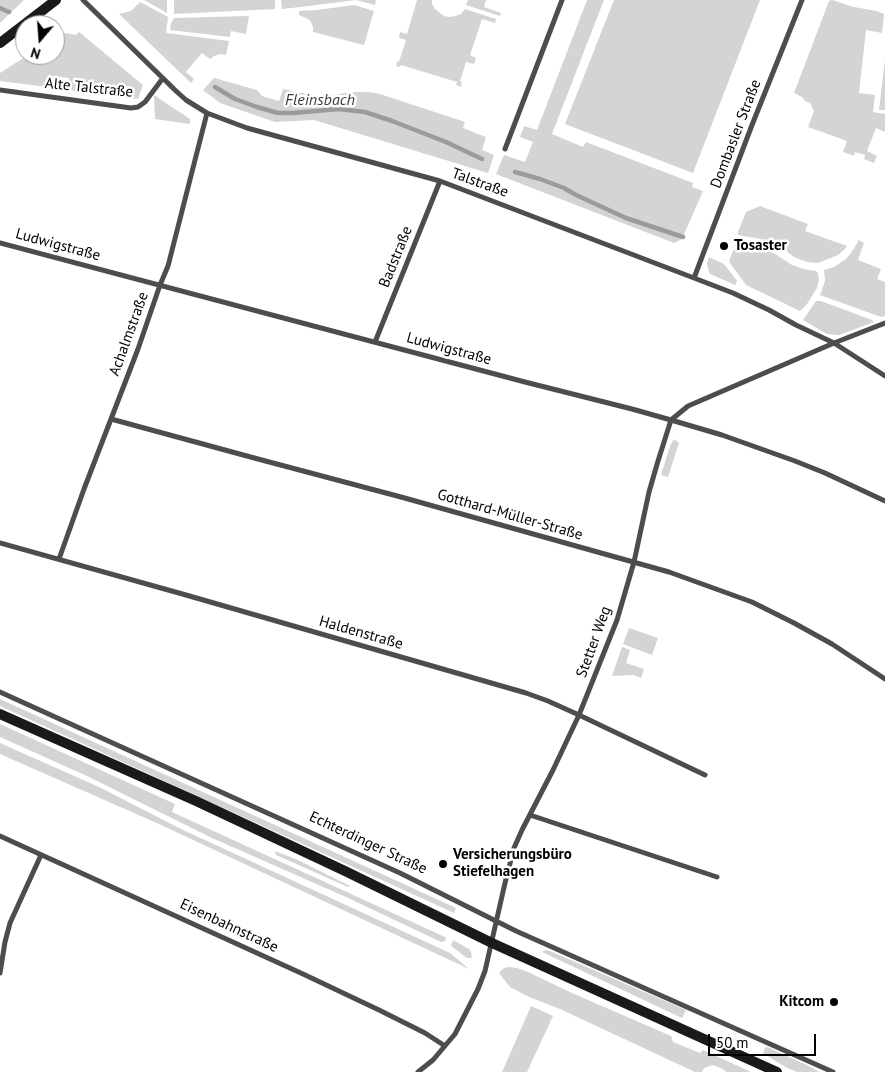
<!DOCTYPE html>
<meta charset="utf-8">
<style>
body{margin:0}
#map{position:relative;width:885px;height:1072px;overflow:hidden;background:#fff;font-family:"PT Sans",sans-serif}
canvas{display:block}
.north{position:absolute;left:15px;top:15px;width:50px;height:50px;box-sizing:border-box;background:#fff;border:1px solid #999;border-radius:50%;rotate:198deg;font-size:14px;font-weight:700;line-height:20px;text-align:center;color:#000}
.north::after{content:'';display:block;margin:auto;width:18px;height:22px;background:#000;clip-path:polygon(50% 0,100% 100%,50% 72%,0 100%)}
.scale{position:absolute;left:708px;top:1034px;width:108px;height:22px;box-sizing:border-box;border:2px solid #000;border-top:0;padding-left:6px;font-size:15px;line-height:18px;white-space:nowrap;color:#000;-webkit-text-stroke:4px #fff;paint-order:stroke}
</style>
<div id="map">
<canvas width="885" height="1072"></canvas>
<div class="north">N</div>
<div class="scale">50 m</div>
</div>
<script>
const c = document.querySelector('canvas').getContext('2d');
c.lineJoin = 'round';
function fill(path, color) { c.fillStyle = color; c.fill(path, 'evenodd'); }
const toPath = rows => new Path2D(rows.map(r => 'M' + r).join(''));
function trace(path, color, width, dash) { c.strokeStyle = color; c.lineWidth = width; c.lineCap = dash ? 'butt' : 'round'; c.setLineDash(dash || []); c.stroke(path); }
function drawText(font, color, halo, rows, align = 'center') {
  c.font = font + ' "PT Sans",sans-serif'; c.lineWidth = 5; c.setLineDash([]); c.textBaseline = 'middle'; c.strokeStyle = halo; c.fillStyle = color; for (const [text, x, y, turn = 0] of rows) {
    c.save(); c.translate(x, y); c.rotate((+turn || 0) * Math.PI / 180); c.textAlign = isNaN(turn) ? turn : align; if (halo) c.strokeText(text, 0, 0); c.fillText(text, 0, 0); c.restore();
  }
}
const green = toPath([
 [0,0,24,0,0,23],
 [144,0,167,0,167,13],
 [174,0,275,0,275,9,174,14],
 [281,0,376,0,375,5,356,0,301,7,282,9],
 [417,0,432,0,432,4,435,9,444,16,449,17,455,16,461,14,465,9,496,19,495,23,482,19,470,55,476,58,474,64,466,62,460,81,462,82,461,87,456,85,457,82,401,65,400,67,396,66,397,61,399,62,406,40,399,38,400,32,407,34],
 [468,0,486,0,484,7,501,13,500,16,466,5],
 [587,0,604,0,552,134,583,147,586,142,693,183,692,187,703,191,682,239,674,243,496,174,504,155,525,162,533,142,520,137,524,126,537,130],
 [614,0,760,0,693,173,565,124],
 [832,0,854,7,877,11,884,14,882,33,866,30,859,93,875,95,873,112,885,114,885,132,876,128,867,151,877,156,874,163,864,159,865,155,855,152,854,156,843,152,847,141,808,127,814,111,810,103,805,101,802,97,794,93,829,1],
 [140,2,168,17,166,33,229,41,226,55,220,54,214,56,210,59,202,53,186,72,194,79,191,83,119,14,131,11],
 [354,5,374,11,364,45,313,32,313,27,311,22,308,19,299,15,299,11,317,10],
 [249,16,246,34,231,31,230,37,170,30,171,23,174,18],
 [79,32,143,85,138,99,68,90,69,78,49,76,47,87,0,81,0,73,28,55,55,55,55,37,58,35,66,33,76,35],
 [885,60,885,110,879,110],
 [214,78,257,90,262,96,279,101,283,89,322,97,352,92,369,92,380,94,465,122,463,128,486,137,482,150,494,155,488,173,314,120,275,122,220,103,203,90],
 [154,95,190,119,190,123,189,124,155,119,154,97],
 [760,206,808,224,805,231,847,246,844,250,838,255,818,263,807,262,794,257,781,247,766,240,738,235,738,232,746,212],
 [859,240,864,243,858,260,881,269,877,279,885,282,885,316,881,317,820,295,825,281,824,270,834,267,846,259,851,253],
 [744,244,752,244,769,250,792,265,804,269,816,271,818,273,819,280,817,288,807,304,800,311,746,285,730,263,729,261,733,251,738,246],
 [709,257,724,264,737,281,735,285,710,274,708,269,707,263],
 [816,301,821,301,872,320,874,322,839,335,827,334,803,320,809,311],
 [674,439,679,443,668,477,661,475,670,446],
 [629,628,658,638,652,655,623,644],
 [622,647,630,650,626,663,644,669,641,678,633,675,612,676],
 [0,699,456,908,454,913,0,706],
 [0,724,175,804,172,812,445,937,446,938,445,941,441,942,346,897,212,838,87,776,0,737],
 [0,743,99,787,181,829,450,953,469,969,159,824,0,754],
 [275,851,298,860,350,886,348,887,276,855],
 [453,940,469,949,471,952,472,958,467,958,451,946],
 [545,950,550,951,686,1010,682,1018,542,952],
 [509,967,517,968,528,972,572,993,671,1036,673,1042,700,1053,703,1050,751,1072,726,1072,723,1069,713,1065,704,1068,702,1072,695,1072,560,1009,529,997,510,987,499,973,504,968],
 [531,1006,553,1016,527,1072,502,1072],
 [767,1047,807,1065,819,1072,797,1072,787,1068,763,1053,765,1048]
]);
const stream = toPath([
 [0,8,9,12],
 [215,87,235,99,257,107,278,113,293,113,339,109,365,112,392,121,446,142,482,159],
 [515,172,540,179,564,188,576,195,626,218,683,237]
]);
const minor = toPath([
 [83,0,176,91,186,100,207,113,247,128,440,181,694,278,733,293,769,310,796,325,834,343,885,376],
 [0,90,131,108,138,107,145,102,163,78],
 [505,149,562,0],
 [0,243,525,382,632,409,671,420,722,435,795,461,825,473,885,501],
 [694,278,752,125,802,0],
 [375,342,440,181],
 [111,419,258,459,401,497,669,572,752,602,794,623,832,644,885,679],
 [0,543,186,595,526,693,548,701,579,715,705,775],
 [59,559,84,489,138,349,160,285,168,266,207,113],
 [0,692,400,873,516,931,833,1072],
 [530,815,717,877],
 [0,836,303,974,379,1010,425,1033,445,1046],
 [0,973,5,942,10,923,41,855],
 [418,1072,433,1060,455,1034,478,989,485,971,505,883,514,848,522,830,553,770,579,715,617,620,634,562,649,492,658,461,671,420,688,406,834,343,885,323]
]);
const secondary = toPath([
 [0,43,56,0],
 [0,714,196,801,345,871,492,943,777,1072]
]);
const markers = [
 [724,246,5,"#000"],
 [443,864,5,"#000"],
 [834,1002,5,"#000"]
];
const streetNames = [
 ["Alte Talstraße",89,88,6],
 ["Dombasler Straße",736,134,-69],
 ["Talstraße",480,183,20],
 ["Ludwigstraße",58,245,15],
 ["Badstraße",396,257,-68],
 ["Achalmstraße",129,334,-70],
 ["Ludwigstraße",449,349,15],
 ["Gotthard-Müller-Straße",510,515,16],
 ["Haldenstraße",361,633,16],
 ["Stetter Weg",594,642,-70],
 ["Echterdinger Straße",368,843,25],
 ["Eisenbahnstraße",229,926,25]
];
const poiNames = [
 ["Tosaster",734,246],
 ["Versicherungsbüro",453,855],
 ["Stiefelhagen",453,872],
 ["Kitcom",824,1002,"right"]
];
const waterNames = [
 ["Fleinsbach",320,100]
];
fill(green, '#d4d4d4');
trace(stream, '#9b9b9b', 4.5);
trace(minor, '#4d4d4d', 5);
trace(secondary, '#1a1a1a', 10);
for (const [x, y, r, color] of markers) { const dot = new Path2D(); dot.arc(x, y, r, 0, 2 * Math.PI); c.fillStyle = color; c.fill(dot); trace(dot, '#fff', 2); }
drawText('15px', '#000', '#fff', streetNames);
drawText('bold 15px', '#000', '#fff', poiNames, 'left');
drawText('italic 16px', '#3c3c3c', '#fff', waterNames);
</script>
